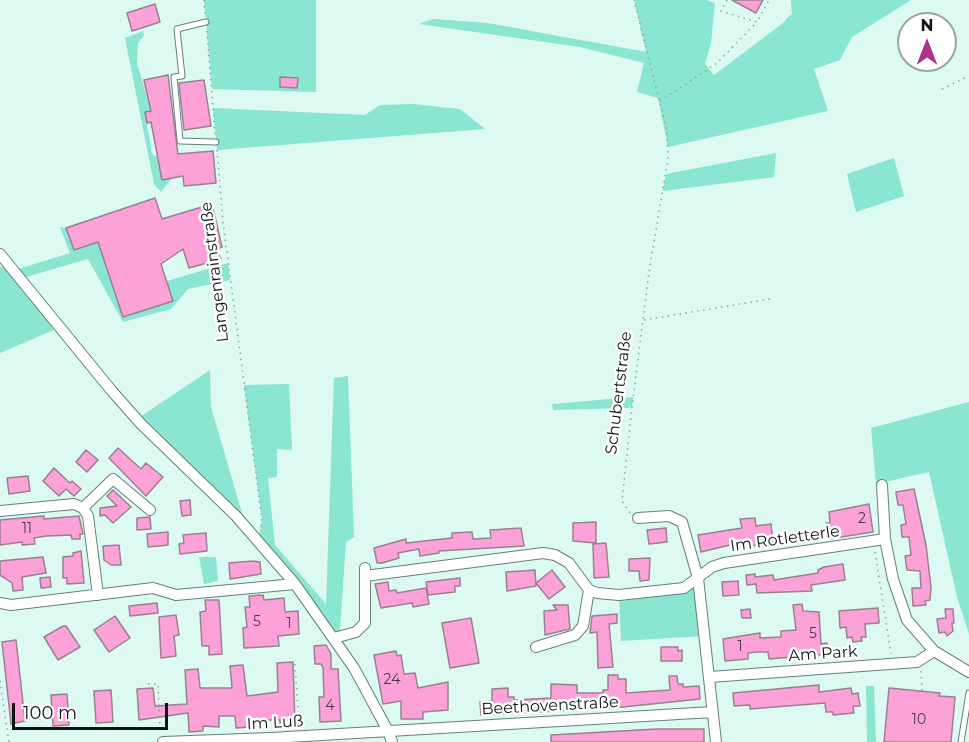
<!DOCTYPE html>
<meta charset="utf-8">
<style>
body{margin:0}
#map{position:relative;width:969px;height:742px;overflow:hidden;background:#dcf9f2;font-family:Montserrat,sans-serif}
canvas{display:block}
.north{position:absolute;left:897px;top:12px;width:60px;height:60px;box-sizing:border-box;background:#fff;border:2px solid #9ea2a1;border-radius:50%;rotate:0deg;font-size:16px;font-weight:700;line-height:24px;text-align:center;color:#0c1714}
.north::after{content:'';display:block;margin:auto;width:21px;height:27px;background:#ae3488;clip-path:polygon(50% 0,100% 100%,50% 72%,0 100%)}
.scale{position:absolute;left:12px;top:703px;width:156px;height:27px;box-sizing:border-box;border:3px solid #0c1714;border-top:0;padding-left:8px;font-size:18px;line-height:21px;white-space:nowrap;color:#0c1714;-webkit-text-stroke:4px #fff;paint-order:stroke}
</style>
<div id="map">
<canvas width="969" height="742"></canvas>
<div class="north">N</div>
<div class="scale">100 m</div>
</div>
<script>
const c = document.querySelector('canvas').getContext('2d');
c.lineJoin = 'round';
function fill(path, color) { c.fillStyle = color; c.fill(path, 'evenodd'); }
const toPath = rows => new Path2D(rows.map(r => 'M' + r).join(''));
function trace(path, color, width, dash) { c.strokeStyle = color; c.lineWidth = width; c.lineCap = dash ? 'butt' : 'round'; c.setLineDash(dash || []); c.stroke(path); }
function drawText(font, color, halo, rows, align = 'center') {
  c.font = font + ' Montserrat,sans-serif'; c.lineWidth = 5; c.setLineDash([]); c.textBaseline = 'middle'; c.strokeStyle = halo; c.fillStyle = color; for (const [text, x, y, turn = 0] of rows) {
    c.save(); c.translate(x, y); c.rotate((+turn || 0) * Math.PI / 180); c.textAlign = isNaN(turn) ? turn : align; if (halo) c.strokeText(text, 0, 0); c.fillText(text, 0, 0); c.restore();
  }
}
const green = toPath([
 [204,0,316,0,316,92,212,89],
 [634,0,707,0,715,3,711,43,705,64,714,75,783,23,791,14,792,16,791,0,911,0,852,37,840,60,814,69,828,111,668,147,658,98,637,92,644,63,580,47,419,24,433,19,488,23,646,52],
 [143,31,144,35,138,43,137,63,151,111,145,113,152,154,158,157,172,178,161,192,154,184,125,38],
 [413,104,460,109,485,129,217,150,213,108,365,115,380,105],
 [776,153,774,177,663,191,666,174],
 [894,158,904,196,856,212,847,174],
 [163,221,102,253,123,317,173,301,167,281,228,263,230,280,188,289,171,309,123,322,88,259,19,279,12,271,70,253,60,227,66,228,74,250],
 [4,266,56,329,0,353,0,267],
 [210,370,211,407,244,520,137,419],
 [348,376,354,537,346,542,340,630,352,630,361,623,365,568,365,623,356,632,334,638,295,584,258,540,262,520,244,385,289,384,292,450,277,449,277,477,268,478,275,545,326,604,334,378],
 [633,397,632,407,628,408,553,410,552,404],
 [969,402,969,634,957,597,929,472,876,484,871,428],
 [199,557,216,557,218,581,204,584],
 [698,578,704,636,621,641,619,595,649,593],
 [866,686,874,686,876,742,867,742]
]);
const building = toPath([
 [732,0,763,0,756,13,732,0],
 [155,4,160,22,132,31,127,13,155,4],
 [168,75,178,154,213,151,216,183,184,186,183,176,162,180,151,122,147,123,145,112,151,111,144,80,168,75],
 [280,77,298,78,297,88,280,87,280,77],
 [204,80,211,126,184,130,179,83,204,80],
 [155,198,162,219,212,204,222,247,216,249,221,259,189,268,183,249,161,264,173,301,123,317,98,242,74,250,66,228,155,198],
 [118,448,141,469,146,463,163,477,146,496,109,458,118,448],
 [86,450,98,460,87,472,76,462,86,450],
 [54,468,70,483,72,481,81,489,74,496,66,489,59,496,43,481,54,468],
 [28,476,30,491,9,494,7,478,28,476],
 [914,489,926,545,931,587,930,600,925,601,926,605,913,606,912,588,921,588,920,571,907,570,905,556,911,555,909,537,902,537,901,525,906,524,903,505,898,505,896,492,914,489],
 [113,490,131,507,113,523,105,515,100,516,100,508,117,506,107,496,113,490],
 [190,500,191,515,182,516,180,501,190,500],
 [869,504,873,532,828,539,826,523,830,523,829,512,869,504],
 [44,516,44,519,79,516,83,534,80,534,80,539,72,539,71,535,46,536,34,538,35,544,22,545,22,542,0,545,0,520,44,516],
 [150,517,151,529,137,530,137,518,150,517],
 [755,518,756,526,771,524,773,543,735,548,734,544,701,552,698,535,742,528,740,519,755,518],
 [596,522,596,543,573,541,573,523,596,522],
 [521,528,524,546,439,551,439,553,420,556,419,549,398,553,399,558,382,563,377,563,374,548,406,539,406,543,452,538,452,533,472,532,473,539,491,538,490,530,521,528],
 [666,528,667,542,649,544,647,530,666,528],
 [168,532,168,545,148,547,147,534,168,532],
 [206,533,207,551,180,554,179,544,184,543,183,535,206,533],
 [606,543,609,577,594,578,593,544,606,543],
 [119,545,121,565,111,565,104,560,103,546,119,545],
 [81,551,84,583,67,584,67,578,63,578,63,557,73,556,73,553,81,551],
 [43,557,46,573,22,577,23,590,13,591,12,583,0,575,0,561,43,557],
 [650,558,649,580,640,581,639,571,629,571,629,559,650,558],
 [253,561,260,562,261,574,230,579,229,563,253,561],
 [843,564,845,580,811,585,812,591,757,593,756,584,747,585,746,575,755,574,755,577,773,575,774,580,818,573,818,570,824,567,843,564],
 [535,570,536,586,507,591,506,572,535,570],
 [552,570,565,587,549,599,536,583,552,570],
 [50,577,51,587,41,588,40,578,50,577],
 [460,578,460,586,455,586,455,592,428,595,426,582,460,578],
 [738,581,739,595,723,596,722,582,738,581],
 [388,582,389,591,396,590,397,593,426,588,429,604,413,607,412,603,381,608,375,584,388,582],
 [263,595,264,600,284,598,285,612,298,611,299,634,278,636,279,646,244,648,243,628,247,627,245,607,250,607,249,596,263,595],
 [205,600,219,600,222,654,209,655,209,646,202,646,200,612,206,611,205,600],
 [157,603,158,613,130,616,129,606,157,603],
 [802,604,803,611,819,612,821,644,827,643,828,654,769,659,768,652,757,652,748,653,748,659,725,661,723,639,760,633,760,638,781,637,781,631,796,630,793,605,802,604],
 [553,605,568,605,570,629,545,635,544,611,557,610,553,605],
 [878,608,879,623,865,624,866,637,861,637,862,641,853,642,852,637,847,638,846,627,840,628,839,611,878,608],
 [750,609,751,618,742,618,741,610,750,609],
 [945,609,953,609,954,623,952,623,953,631,947,636,945,632,939,633,937,619,946,618,945,609],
 [617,614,617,623,609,624,613,667,598,668,597,632,590,633,592,616,617,614],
 [176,615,179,635,174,636,176,656,161,658,159,617,176,615],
 [115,616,130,638,109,652,94,630,115,616],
 [471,618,479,663,450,668,442,623,471,618],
 [63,626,66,626,80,647,58,660,44,637,63,626],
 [16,640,25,721,11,724,2,642,16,640],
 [326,645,331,654,331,669,338,669,341,721,320,722,319,697,324,697,323,667,321,664,315,664,314,646,326,645],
 [661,647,678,647,678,651,682,650,682,661,661,661,661,647],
 [396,651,397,656,401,655,404,674,415,673,418,688,448,682,448,710,423,712,423,719,401,719,401,701,383,704,374,655,396,651],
 [293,662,295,724,280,725,280,720,249,720,250,727,236,728,235,716,219,716,219,727,203,726,203,731,189,732,188,713,139,720,137,689,153,688,155,706,187,704,185,670,198,669,200,688,232,688,230,666,243,665,247,696,278,692,277,663,293,662],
 [608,675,618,675,618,679,626,679,626,693,670,690,669,676,677,676,678,684,683,684,683,687,699,686,700,699,613,708,481,715,480,702,492,701,492,689,508,688,508,697,514,697,514,700,551,698,551,684,577,685,577,693,603,693,603,690,608,690,608,675],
 [819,685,819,692,851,688,852,694,858,693,860,706,853,706,854,713,833,715,833,712,826,712,825,703,750,709,750,705,734,706,733,693,819,685],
 [889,688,940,693,939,696,955,697,951,742,884,742,889,688],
 [111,690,113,722,96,723,94,691,111,690],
 [67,694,69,725,53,726,51,695,67,694],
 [657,729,704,729,704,742,551,742,551,735,657,729]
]);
const path = toPath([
 [204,0,205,14],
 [727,0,721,11,757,22,769,0],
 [207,31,215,134],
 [942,89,969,76],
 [660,101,717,63,757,22],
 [217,150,223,222,262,520,261,527],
 [644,320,770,299],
 [630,513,622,501,632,407,649,272,668,159,667,131,634,0],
 [875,552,891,654],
 [295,664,299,726],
 [921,671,922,691],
 [0,681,9,742],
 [148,684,158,684,160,732]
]);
const service = toPath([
 [206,22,177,29,182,76,174,77,180,141,216,142],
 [961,742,969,693]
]);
const minor = toPath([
 [0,254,111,390,141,424,236,516,295,584,354,668,388,731,392,742],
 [882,485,885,539,893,579,907,620,934,651,969,672],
 [83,508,113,479,150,510],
 [0,511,74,504,83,508,88,516,98,595],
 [638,518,669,516,682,522,698,578,716,742],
 [365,576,543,553,555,555,569,563,589,590,597,593,619,595,684,588,712,567,724,563,885,539],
 [0,603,11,605,153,588,176,595,295,584],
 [334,638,356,632,365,623,365,568],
 [536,647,575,635,583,626,589,590],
 [710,677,917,662,934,651],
 [163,742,271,738,713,712]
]);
const numberNames = [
 ["2",862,519],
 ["11",27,529],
 ["5",257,622],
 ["1",289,624],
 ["5",813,634],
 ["1",740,647],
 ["24",392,680],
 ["4",330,706],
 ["10",919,720]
];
const streetNames = [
 ["Langenrainstraße",215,272,-97],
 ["Schubertstraße",619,393,-83],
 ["Im Rotletterle",785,539,-8],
 ["Am Park",823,654,-4],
 ["Beethovenstraße",550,706,-3],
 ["Im Luß",275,723,-3]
];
fill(green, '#8ae5d1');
fill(building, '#fca2d9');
trace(building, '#98828e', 1.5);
trace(service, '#65807a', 7);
trace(minor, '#65807a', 12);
trace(path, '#8fa59f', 1.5, [1.5, 4.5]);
trace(service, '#fff', 5);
trace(minor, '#fff', 10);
drawText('14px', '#483a45', null, numberNames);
drawText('16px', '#0c1714', '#fff', streetNames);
</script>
